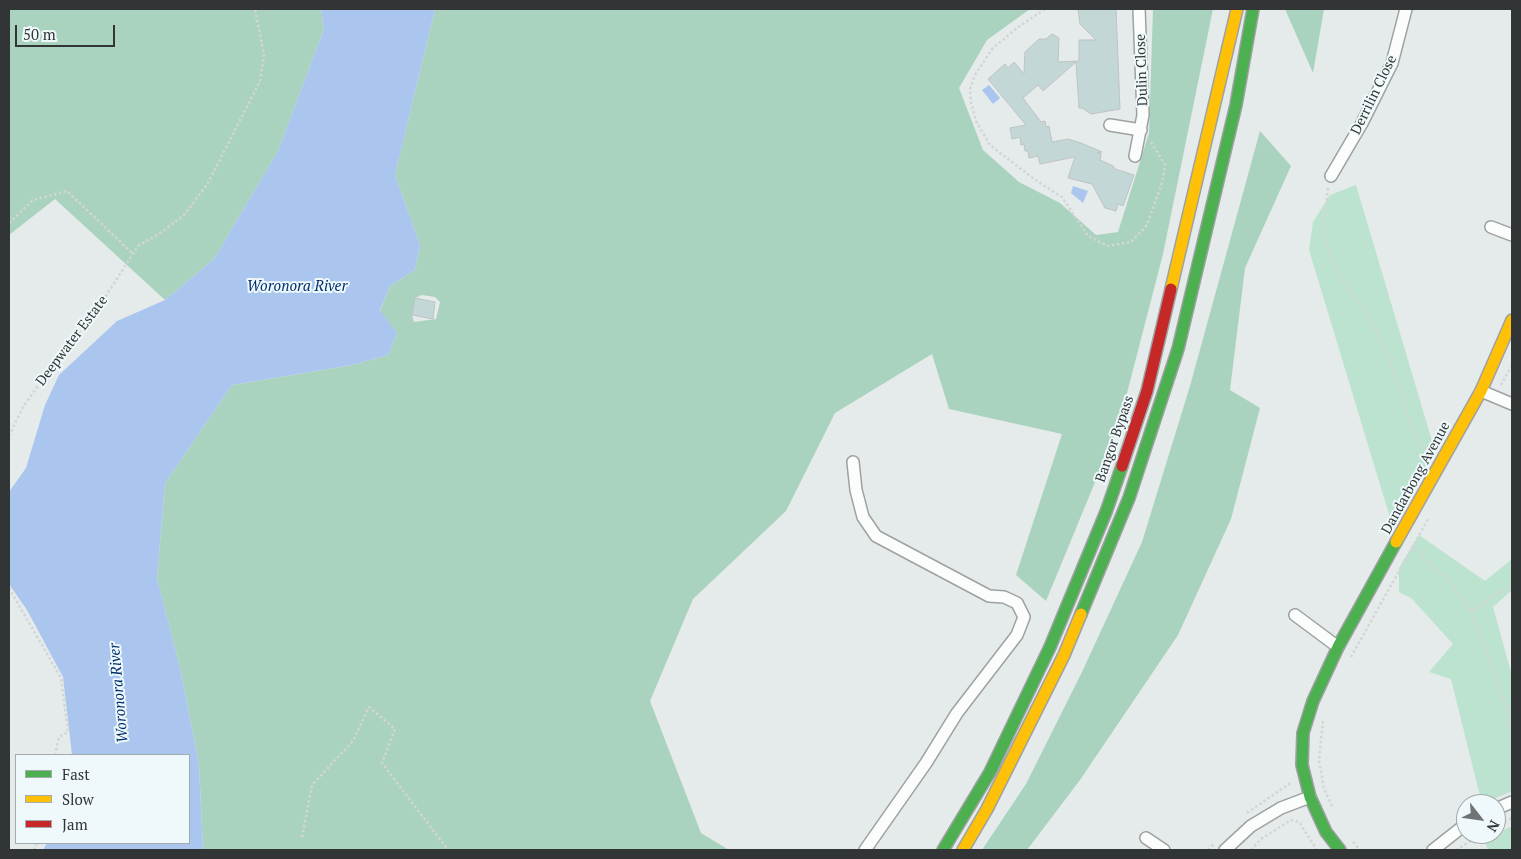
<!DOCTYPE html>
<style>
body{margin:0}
#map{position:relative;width:1521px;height:859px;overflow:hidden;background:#e5eaeb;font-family:"PT Serif",serif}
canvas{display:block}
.frame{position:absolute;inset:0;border:10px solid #313535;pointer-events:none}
.legend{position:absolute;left:15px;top:754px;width:175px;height:90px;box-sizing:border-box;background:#eff9fb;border:1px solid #a3abac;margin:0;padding:6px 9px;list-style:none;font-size:15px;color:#313535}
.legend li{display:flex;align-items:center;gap:10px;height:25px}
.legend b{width:25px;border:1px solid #a3abac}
.north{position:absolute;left:1456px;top:794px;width:50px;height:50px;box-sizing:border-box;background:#eff9fb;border:1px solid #a3abac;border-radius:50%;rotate:120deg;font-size:14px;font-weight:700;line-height:20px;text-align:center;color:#313535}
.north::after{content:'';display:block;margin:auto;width:18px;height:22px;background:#707475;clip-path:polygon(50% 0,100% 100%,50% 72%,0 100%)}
.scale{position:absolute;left:15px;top:25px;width:100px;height:22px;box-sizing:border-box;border:2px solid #313535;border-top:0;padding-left:6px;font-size:15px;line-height:18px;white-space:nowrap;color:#313535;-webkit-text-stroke:4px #eff9fb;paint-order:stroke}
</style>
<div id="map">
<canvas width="1521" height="859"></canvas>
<div class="frame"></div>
<ul class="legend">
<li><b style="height:6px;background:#4caf50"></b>Fast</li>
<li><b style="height:6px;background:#ffc107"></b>Slow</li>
<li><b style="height:6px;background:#c62828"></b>Jam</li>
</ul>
<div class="north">N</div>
<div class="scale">50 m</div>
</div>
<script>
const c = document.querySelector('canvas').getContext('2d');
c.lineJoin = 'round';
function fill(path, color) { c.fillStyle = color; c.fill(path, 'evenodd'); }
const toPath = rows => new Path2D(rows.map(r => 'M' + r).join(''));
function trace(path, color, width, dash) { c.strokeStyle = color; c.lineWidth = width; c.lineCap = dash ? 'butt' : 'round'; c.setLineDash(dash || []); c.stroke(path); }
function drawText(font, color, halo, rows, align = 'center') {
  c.font = font + ' "PT Serif",serif'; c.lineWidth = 4; c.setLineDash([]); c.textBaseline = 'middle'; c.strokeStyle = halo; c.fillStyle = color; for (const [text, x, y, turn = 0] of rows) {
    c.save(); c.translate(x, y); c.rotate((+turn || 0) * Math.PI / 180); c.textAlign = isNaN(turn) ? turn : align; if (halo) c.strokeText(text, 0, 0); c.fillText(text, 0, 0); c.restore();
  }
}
const green = toPath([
 [1356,185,1435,451,1392,524,1309,250,1313,222,1330,195],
 [1419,535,1485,581,1512,559,1512,590,1493,607,1512,676,1512,791,1482,804,1451,679,1429,672,1453,644,1411,598,1399,592,1399,568],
 [1512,826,1512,850,1488,850,1484,839]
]);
const forest = toPath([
 [9,9,321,9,324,29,278,151,214,259,165,300,55,199,9,235],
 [435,9,1030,9,987,40,959,88,983,150,1019,182,1060,203,1096,235,1118,232,1149,133,1153,9,1213,9,1163,254,1119,424,1046,601,1016,575,1062,434,949,409,932,354,835,413,786,511,693,599,650,701,701,833,729,850,203,850,199,765,181,672,157,578,165,483,232,385,352,365,388,355,397,333,380,311,390,286,415,270,420,245,395,175],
 [422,295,435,297,440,302,436,319,414,322,412,315,415,298],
 [1285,9,1324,9,1313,73],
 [1260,131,1291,166,1245,268,1230,390,1260,408,1231,519,1178,635,1080,780,1027,850,982,850,1026,784,1082,672,1142,542,1190,386]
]);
const water = toPath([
 [321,9,435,9,395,175,420,245,415,270,390,286,380,310,397,333,388,355,352,365,232,385,165,483,157,578,181,672,199,765,203,850,43,850,47,843,189,843,189,755,72,755,63,677,27,610,9,584,9,492,26,468,45,405,59,375,117,321,165,300,214,259,278,151,324,29],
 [989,85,1000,98,993,104,982,90],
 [1073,186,1088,191,1083,203,1071,193]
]);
const building = toPath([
 [1078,9,1116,9,1120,109,1091,114,1082,108,1079,108,1076,62,1043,91,1038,85,1023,98,1041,122,1045,121,1046,127,1049,126,1052,142,1068,139,1081,143,1102,152,1097,153,1101,154,1100,160,1113,166,1115,169,1134,175,1123,206,1118,204,1116,211,1105,208,1092,184,1068,178,1075,157,1040,164,1038,156,1029,158,1028,151,1025,151,1024,144,1021,145,1020,137,1012,139,1010,128,1026,125,988,79,1005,64,1008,68,1014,62,1024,74,1025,52,1039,39,1046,39,1052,34,1059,38,1058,62,1079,61,1079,40,1096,40,1080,24,1078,9],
 [415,298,435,302,433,319,412,315,415,298]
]);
const path = toPath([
 [1045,9,1017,28,992,49,975,75,970,89,971,102,976,121,990,145,1034,179,1062,197,1088,236,1108,246,1131,242,1147,225,1162,183,1165,165,1151,142],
 [1328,188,1323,231,1331,259,1340,278,1372,321,1402,391,1407,415,1417,438,1430,455],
 [9,223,33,200,67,191,133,254],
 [1501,385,1512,365],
 [9,436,23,407,47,373,95,313,138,246,162,232,185,214,208,183,260,81,264,55,255,9],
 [1412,547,1450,582,1471,611,1512,585],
 [9,588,61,678,68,732,59,737,55,755],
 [1471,611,1508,711,1512,747,1510,776,1512,791],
 [1351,657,1428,519],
 [1323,721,1319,760,1324,789,1333,808],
 [1247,813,1292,782],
 [1496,827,1512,818],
 [302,837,312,785,353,741,369,707,395,729,382,763,448,850],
 [1353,842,1360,850],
 [34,850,37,843],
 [1208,850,1214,844],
 [1251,850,1261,839,1291,820,1299,822,1317,850],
 [1456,850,1482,834]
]);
const street = toPath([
 [1110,125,1141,130],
 [1135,156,1143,115,1139,9],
 [1331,176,1362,123,1392,63,1406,9],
 [1491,227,1512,235],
 [1481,391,1512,404],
 [853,462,856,490,863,517,876,536,989,596,1004,597,1017,603,1024,617,1017,635,957,713,926,763,865,850],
 [1295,615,1338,647],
 [1496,809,1512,802],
 [1146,838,1164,850],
 [1225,850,1251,826,1281,808,1310,797],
 [1433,850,1466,824]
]);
const fast = toPath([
 [1081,614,1129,498,1178,349,1236,105,1253,9],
 [943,850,990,772,1050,647,1106,512,1122,466],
 [1340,850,1326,832,1310,797,1302,765,1303,733,1313,701,1338,647,1396,542]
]);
const slow = toPath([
 [1171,289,1237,9],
 [1396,542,1481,391,1512,320],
 [963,850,987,809,1064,655,1081,614]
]);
const jam = toPath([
 [1122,466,1147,391,1171,289]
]);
const streetNames = [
 ["Dulin Close",1142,70,-92],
 ["Derrilin Close",1374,95,-64],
 ["Deepwater Estate",72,341,-53],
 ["Bangor Bypass",1115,439,-71],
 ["Dandarbong Avenue",1416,478,-61]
];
const waterNames = [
 ["Woronora River",297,287],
 ["Woronora River",119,693,-95]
];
fill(green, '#bce3cf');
fill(forest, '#aad3bf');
fill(water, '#aac6ee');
fill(building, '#c3d7d6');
trace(building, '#bec2c3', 1);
trace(street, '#9ea1a2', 14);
trace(fast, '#9ea1a2', 14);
trace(slow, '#9ea1a2', 14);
trace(jam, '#9ea1a2', 14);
trace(path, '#d3d5d5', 2.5, [2.5, 2.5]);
trace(street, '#fbfcfc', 11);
trace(fast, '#4caf50', 11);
trace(slow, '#ffc107', 11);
trace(jam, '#c62828', 11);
drawText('14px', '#313535', '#eff9fb', streetNames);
drawText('italic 15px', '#002f6e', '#eff9fb', waterNames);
</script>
